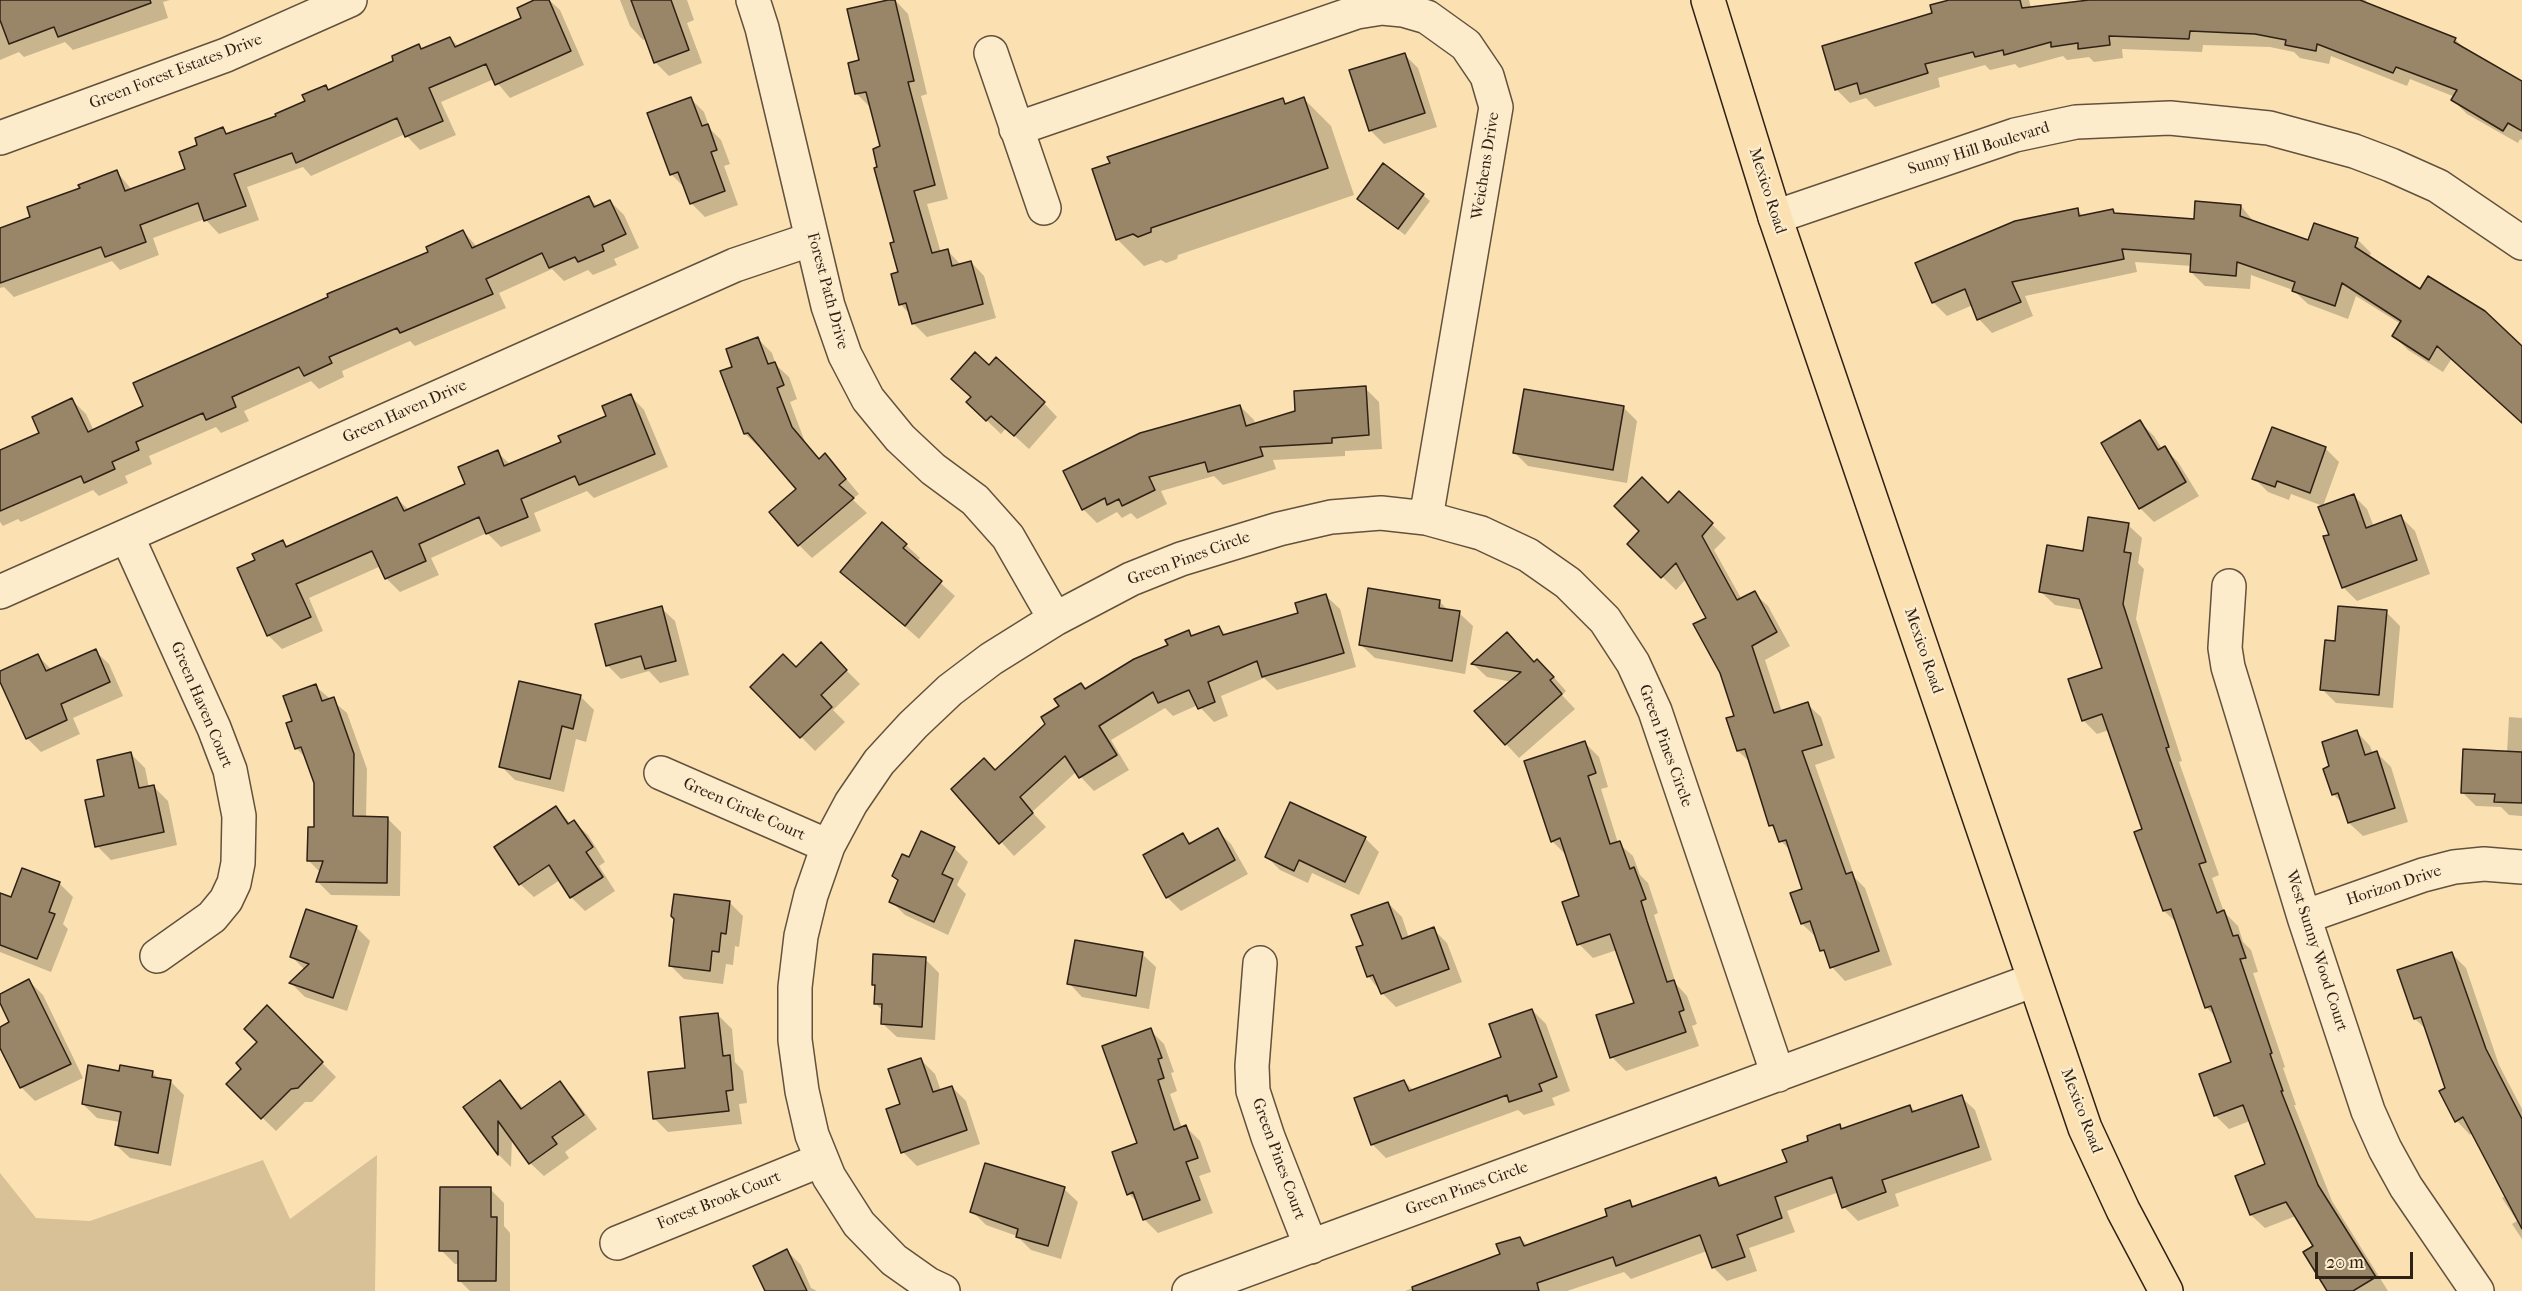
<!DOCTYPE html>
<style>
body{margin:0}
#map{position:relative;width:2522px;height:1291px;overflow:hidden;background:#fbe1b1;font-family:"IM FELL French Canon",serif}
canvas{display:block}
.scale{position:absolute;left:2315px;top:1252px;width:98px;height:27px;box-sizing:border-box;border:3px solid #2f2116;border-top:0;padding-left:8px;font-size:18px;line-height:21px;white-space:nowrap;color:#2f2116;-webkit-text-stroke:4px #fceccc;paint-order:stroke}
</style>
<div id="map">
<canvas width="2522" height="1291"></canvas>
<div class="scale">20 m</div>
</div>
<script>
const c = document.querySelector('canvas').getContext('2d');
c.lineJoin = 'round';
function fill(path, color) { c.fillStyle = color; c.fill(path, 'evenodd'); }
const toPath = rows => new Path2D(rows.map(r => 'M' + r).join(''));
function trace(path, color, width, dash) { c.strokeStyle = color; c.lineWidth = width; c.lineCap = dash ? 'butt' : 'round'; c.setLineDash(dash || []); c.stroke(path); }
function drawText(font, color, halo, rows, align = 'center') {
  c.font = font + ' "IM FELL French Canon",serif'; c.lineWidth = 4.5; c.setLineDash([]); c.textBaseline = 'middle'; c.strokeStyle = halo; c.fillStyle = color; for (const [text, x, y, turn = 0] of rows) {
    c.save(); c.translate(x, y); c.rotate((+turn || 0) * Math.PI / 180); c.textAlign = isNaN(turn) ? turn : align; if (halo) c.strokeText(text, 0, 0); c.fillText(text, 0, 0); c.restore();
  }
}
const green = toPath([
 [377,1155,375,1291,0,1291,0,1173,36,1218,90,1221,263,1160,290,1219]
]);
const shadow = toPath([
 [0,0,170,0,163,2,168,18,73,50,65,42,24,57,19,52,0,60],
 [538,0,549,0,560,10,584,65,510,98,494,79,441,102,456,135,420,150,405,134,311,176,303,167,247,187,259,220,219,234,205,219,153,238,159,255,120,270,112,261,14,297,4,287,0,288,0,229,32,218,117,172,132,190,187,170,199,146,223,129,229,135,278,117,307,102,326,87,330,91,395,62,418,45,423,50,450,38,459,47,523,19],
 [620,0,687,0,694,20,687,23,702,63,669,76,655,62,647,38,643,40,630,26],
 [895,0,908,14,927,94,921,96,948,199,927,204,941,253,948,251,961,265,971,262,984,276,996,318,927,337,913,323,911,315,900,304,896,243,879,168,882,147,870,107,856,93,861,61],
 [1955,0,2029,0,2031,8,2085,2,2085,0,2366,0,2365,4,2455,39,2467,51,2522,83,2522,140,2520,139,2518,143,2467,114,2453,100,2455,97,2410,79,2407,86,2331,56,2329,64,2300,58,2294,52,2270,47,2203,45,2202,52,2122,49,2123,58,2094,62,2089,57,2067,60,2063,56,2019,68,2015,64,1990,70,1985,65,1938,78,1940,87,1875,107,1866,98,1850,103,1836,89],
 [1404,54,1418,68,1437,127,1384,144,1370,130],
 [691,99,704,112,710,129,721,140,730,164,724,166,738,205,705,217,691,203,685,188,671,174],
 [1304,99,1331,126,1354,195,1178,255,1177,259,1166,263,1161,260,1144,266,1117,239,1282,100,1287,105],
 [1423,195,1430,201,1405,235,1366,205],
 [589,198,598,207,610,201,624,215,639,248,614,259,617,265,593,275,588,270,564,281,552,269,499,293,506,308,415,346,410,341,342,371,344,377,319,389,311,381,244,411,249,421,221,433,216,427,149,456,152,464,125,476,128,483,99,496,93,490,21,522,18,519,3,526,0,522,0,451,41,433,72,400,86,414,94,431,145,407,430,252,463,231,477,247],
 [2241,206,2254,222,2309,242,2357,239,2371,253,2369,258,2421,291,2522,348,2522,422,2452,358,2443,372,2408,350,2394,336,2401,324,2356,296,2348,319,2308,304,2293,290,2251,275,2250,289,2205,286,2191,272,2192,266,2135,262,2137,272,2025,296,2033,316,1992,333,1979,319,1973,305,1947,316,1933,302,2077,210,2084,217,2113,211,2117,215,2195,220],
 [758,339,772,353,776,365,789,377,797,399,790,402,805,442,820,460,825,455,838,469,859,494,852,499,867,513,812,558,799,545,798,490,761,447,759,447,745,434,734,367],
 [989,367,1044,403,1057,417,1029,449,1006,428,1001,434,982,416],
 [1365,388,1379,402,1382,449,1345,451,1345,456,1273,460,1276,469,1223,485,1214,476,1161,491,1167,504,1137,519,1131,513,1122,518,1117,512,1097,523,1083,509,1240,406,1254,420,1255,425],
 [631,396,644,410,668,467,594,498,587,491,534,513,541,531,501,547,487,533,431,558,439,575,400,592,386,578,381,566,309,598,323,631,282,649,268,635,257,561,283,542,289,547,397,499,409,510,467,485,497,452,511,465,563,443,608,417],
 [1623,407,1637,421,1627,483,1528,466,1514,452],
 [2140,422,2154,436,2162,449,2164,448,2178,462,2199,496,2154,522,2140,508],
 [2325,448,2339,462,2323,506,2291,494,2289,500,2268,492,2254,478],
 [1680,493,1726,538,1714,550,1742,600,1754,593,1768,606,1790,646,1765,660,1782,712,1807,704,1821,717,1835,758,1815,765,1855,878,1865,888,1892,965,1845,981,1832,967,1816,937,1802,924,1804,890,1792,852,1781,841,1777,832,1771,825,1751,763,1738,751,1736,716,1708,618,1686,579,1676,590,1629,544],
 [2353,495,2367,509,2374,527,2401,517,2415,531,2430,574,2357,601,2343,587,2331,536],
 [2128,525,2142,538,2138,563,2144,569,2136,619,2182,761,2179,762,2219,875,2212,878,2224,912,2238,926,2243,942,2251,950,2258,972,2253,973,2285,1067,2283,1068,2296,1105,2294,1105,2332,1201,2388,1291,2329,1291,2315,1246,2296,1216,2265,1228,2251,1215,2267,1165,2250,1121,2229,1129,2215,1115,2233,1063,2217,1018,2206,1007,2178,924,2164,911,2144,830,2109,730,2097,734,2083,720,2104,669,2084,610,2055,605,2041,592],
 [906,545,920,558,917,562,955,596,919,639,842,571],
 [1326,596,1340,609,1356,667,1277,690,1264,678,1221,696,1228,716,1214,722,1198,705,1173,716,1165,708,1111,740,1129,770,1094,791,1076,772,1032,812,1046,827,1014,856,953,789,995,771,1047,724,1081,685,1087,690,1170,646,1189,632,1194,637,1219,627,1226,635,1299,614],
 [1440,602,1449,611,1459,613,1473,626,1465,674,1375,658,1361,645],
 [661,608,675,621,689,675,660,683,649,671,621,679,607,665],
 [2386,612,2400,626,2393,708,2336,703,2322,689,2336,643],
 [821,645,860,684,833,710,845,722,815,751,752,687,796,669],
 [95,651,109,664,123,696,73,718,80,734,41,752,27,738,0,678,0,673,38,656,52,670],
 [1534,663,1551,674,1566,691,1562,695,1575,709,1519,758,1506,744,1512,682,1487,677,1473,664],
 [315,686,347,713,367,769,366,818,387,818,401,832,400,896,331,895,317,881,320,872,308,860,316,829,316,783,307,759,296,748,294,722],
 [580,696,594,710,586,742,576,739,564,792,515,780,501,766],
 [2509,717,2522,718,2522,816,2509,815,2501,807,2476,806,2462,792,2507,753],
 [2357,732,2370,746,2373,754,2377,753,2391,767,2408,822,2363,836,2349,823,2343,804,2333,794,2331,767],
 [1585,743,1599,757,1608,787,1601,789,1618,843,1633,856,1640,875,1648,883,1658,913,1654,915,1676,984,1687,996,1697,1024,1692,1026,1699,1046,1626,1071,1612,1057,1636,1004,1617,950,1593,958,1579,944,1581,897,1566,855,1552,841],
 [131,754,145,768,149,788,154,787,168,801,177,845,111,860,97,846,106,797],
 [1291,804,1365,838,1379,852,1359,895,1312,873,1308,883,1280,870,1267,857],
 [556,808,571,824,574,822,588,835,605,862,599,866,615,891,585,911,571,897,560,880,534,897,520,884],
 [1217,830,1231,844,1248,874,1181,911,1167,897,1182,834,1192,844],
 [954,848,968,862,957,885,966,894,948,935,905,915,891,901,899,881,893,876,909,859],
 [59,883,73,897,63,924,68,929,51,972,0,952,0,904],
 [729,902,743,916,739,947,735,946,733,965,726,964,723,984,684,979,670,965],
 [1388,903,1402,917,1409,938,1433,929,1447,943,1462,982,1396,1007,1382,993,1368,976,1365,946],
 [356,927,370,941,347,1011,305,997,291,983,305,970,292,957],
 [1142,954,1156,967,1149,1009,1082,997,1069,983],
 [2452,954,2466,968,2499,1065,2522,1109,2522,1239,2512,1224,2517,1221,2502,1198,2506,1195,2473,1133,2470,1135,2457,1121,2427,1030,2415,1019],
 [925,959,939,973,935,1040,897,1037,883,1024,883,1011,875,1003,877,988,873,985],
 [29,981,43,995,83,1078,35,1101,21,1087,0,1044,0,1028,11,1023,0,1000,0,995],
 [267,1007,336,1077,312,1102,305,1102,276,1131,228,1084,243,1069,259,1042],
 [1532,1010,1546,1024,1570,1091,1552,1098,1555,1105,1524,1115,1518,1110,1386,1158,1372,1144,1404,1081,1414,1091,1503,1058],
 [718,1015,732,1029,735,1062,743,1071,747,1103,739,1104,742,1124,668,1132,654,1118,687,1069],
 [1150,1030,1164,1044,1174,1072,1171,1073,1177,1091,1170,1094,1182,1128,1186,1127,1200,1141,1211,1172,1199,1176,1213,1213,1158,1233,1144,1219,1139,1204,1129,1194,1139,1144],
 [921,1060,935,1074,941,1091,952,1087,966,1101,980,1144,917,1166,903,1152,902,1105],
 [152,1072,160,1080,170,1081,184,1095,171,1166,130,1158,116,1145,120,1122,97,1118,83,1104,120,1073],
 [500,1082,524,1109,560,1083,573,1097,597,1129,565,1152,569,1158,544,1176,530,1163,512,1137,511,1167,499,1155,465,1107],
 [1961,1097,1975,1110,1992,1160,1895,1194,1899,1206,1858,1221,1844,1207,1839,1192,1787,1211,1795,1232,1749,1248,1757,1271,1727,1281,1713,1267,1707,1251,1631,1279,1624,1272,1567,1291,1405,1291,1502,1255,1520,1238,1528,1246,1609,1217,1629,1202,1635,1207,1716,1178,1723,1186,1789,1163,1810,1142,1839,1126,1843,1130,1910,1106,1916,1112],
 [490,1189,504,1203,504,1226,510,1233,510,1291,470,1291,459,1280,459,1264,455,1264,441,1250],
 [1064,1189,1078,1202,1061,1259,1031,1250,1017,1236,986,1225,972,1211],
 [787,1251,801,1265,811,1288,817,1291,767,1291]
]);
const building = toPath([
 [0,0,150,0,151,3,58,37,54,27,9,44,0,20,0,0],
 [534,0,549,0,571,51,495,85,486,64,429,88,443,121,405,137,397,118,296,163,292,153,234,174,246,206,204,221,198,203,140,225,146,242,105,257,101,247,0,283,0,228,30,217,27,207,80,188,78,185,117,170,125,191,185,169,179,152,197,145,195,138,223,127,226,134,276,116,275,114,305,101,302,95,326,85,328,90,393,61,392,56,419,44,421,49,450,37,455,47,521,18,517,8,534,0],
 [631,0,671,0,689,50,654,63,631,0],
 [888,0,895,0,914,81,908,82,935,185,914,191,932,253,948,249,952,266,971,261,983,304,912,324,906,303,899,305,891,274,898,272,890,243,894,242,874,168,877,167,873,149,880,146,866,92,855,94,848,63,859,60,847,9,888,0],
 [1949,0,2020,0,2022,8,2089,0,2360,0,2456,38,2454,42,2522,81,2522,131,2508,123,2503,131,2451,100,2457,90,2396,67,2393,73,2317,44,2316,51,2285,45,2286,40,2255,34,2190,31,2189,39,2109,36,2110,45,2078,49,2078,43,2051,47,2051,42,2004,55,2003,50,1975,57,1973,52,1925,64,1928,73,1860,94,1857,83,1835,90,1822,46,1932,13,1930,5,1949,0],
 [1405,53,1425,113,1369,131,1349,70,1405,53],
 [691,97,702,126,708,124,717,150,711,152,725,191,690,204,678,172,670,175,647,113,691,97],
 [1304,97,1328,168,1151,228,1151,232,1138,237,1133,234,1116,240,1092,169,1110,163,1107,157,1283,98,1285,104,1304,97],
 [1383,163,1424,194,1398,229,1357,199,1383,163],
 [589,196,594,207,610,200,626,234,602,245,604,251,578,262,575,257,549,268,542,253,486,279,493,294,400,333,397,328,329,357,332,363,304,376,299,367,232,397,236,407,206,420,203,413,136,442,139,450,112,462,115,469,84,483,81,476,0,511,0,450,39,433,32,417,72,398,88,432,143,406,133,383,328,297,327,294,428,252,426,247,463,230,472,248,589,196],
 [2195,201,2241,205,2240,216,2308,240,2314,223,2358,238,2355,247,2420,289,2428,276,2485,311,2522,346,2522,423,2437,346,2429,360,2392,336,2401,321,2342,283,2335,306,2292,291,2295,282,2237,262,2236,276,2190,272,2191,254,2122,249,2124,259,2012,282,2021,302,1977,320,1965,289,1932,303,1915,263,2015,221,2078,208,2079,216,2113,209,2114,213,2194,219,2195,201],
 [758,337,768,364,775,362,784,385,777,388,792,427,819,459,825,453,846,479,839,485,854,498,798,546,769,512,796,489,748,433,744,434,720,371,732,367,726,349,758,337],
 [975,352,989,365,996,357,1045,402,1014,436,991,416,986,421,966,402,971,397,951,379,975,352],
 [1366,386,1369,435,1332,438,1332,443,1260,447,1263,456,1208,472,1205,462,1149,477,1155,490,1122,506,1119,499,1107,505,1105,498,1082,510,1063,471,1140,433,1240,405,1246,426,1295,411,1294,391,1366,386],
 [1524,389,1624,406,1613,470,1513,453,1524,389],
 [631,394,655,454,579,485,575,476,521,499,528,517,486,534,479,517,419,544,426,561,385,579,372,551,296,584,311,617,267,636,237,568,255,560,252,554,283,540,286,547,397,497,404,511,465,484,458,467,498,450,504,466,561,442,558,436,606,416,602,406,631,394],
 [2140,420,2158,450,2165,446,2186,482,2139,509,2101,443,2140,420],
 [2272,427,2326,447,2310,493,2277,481,2275,487,2252,479,2272,427],
 [1642,477,1668,503,1679,491,1713,523,1702,536,1737,600,1755,591,1777,632,1752,646,1774,713,1808,702,1822,745,1802,751,1846,874,1852,872,1879,951,1830,968,1824,950,1820,951,1810,921,1801,924,1790,893,1802,889,1786,840,1779,842,1773,825,1769,826,1745,749,1737,751,1726,718,1734,716,1720,673,1693,624,1706,618,1676,563,1661,578,1627,544,1639,531,1614,506,1642,477],
 [2354,494,2366,528,2401,515,2417,560,2342,588,2323,536,2329,535,2318,507,2354,494],
 [2088,517,2129,523,2124,552,2131,553,2123,604,2169,747,2166,748,2206,862,2199,864,2217,913,2224,910,2233,936,2238,935,2246,958,2240,959,2272,1053,2270,1054,2283,1091,2281,1091,2318,1185,2376,1277,2353,1291,2327,1291,2303,1252,2313,1246,2286,1202,2250,1215,2235,1176,2265,1164,2243,1105,2214,1116,2199,1074,2231,1062,2211,1006,2205,1008,2171,909,2163,911,2134,832,2142,829,2102,714,2082,721,2068,679,2102,668,2079,599,2039,592,2047,545,2083,551,2088,517],
 [882,522,907,544,903,548,942,581,905,626,840,572,882,522],
 [1368,588,1440,600,1439,608,1460,611,1452,661,1359,645,1368,588],
 [1326,594,1344,653,1262,677,1257,661,1208,682,1215,702,1198,709,1189,690,1158,703,1153,692,1099,726,1117,755,1079,778,1065,756,1020,797,1033,813,999,844,951,789,984,758,995,770,1045,724,1041,717,1059,706,1054,699,1081,683,1085,689,1134,659,1168,645,1165,640,1189,630,1191,636,1219,626,1223,635,1298,613,1295,603,1326,594],
 [662,606,676,661,645,669,641,656,606,666,595,624,662,606],
 [2338,606,2387,610,2379,695,2320,690,2325,640,2335,641,2338,606],
 [1507,632,1534,662,1537,659,1554,677,1550,680,1562,694,1505,745,1474,711,1521,672,1471,664,1507,632],
 [821,642,847,670,821,695,832,707,800,738,750,687,783,654,796,667,821,642],
 [96,649,110,682,61,704,67,720,26,739,0,682,0,671,38,654,46,671,96,649],
 [519,681,581,695,573,729,562,726,550,779,499,767,519,681],
 [316,684,322,701,334,697,354,754,353,816,388,817,387,883,316,882,323,861,307,861,308,827,314,827,314,783,301,747,295,749,286,723,292,721,283,696,316,684],
 [2357,730,2365,755,2377,751,2395,808,2348,823,2338,793,2332,795,2323,769,2329,766,2322,742,2357,730],
 [1585,741,1596,773,1588,776,1610,844,1620,841,1630,869,1634,867,1646,899,1641,901,1647,921,1667,982,1674,980,1684,1010,1679,1012,1686,1032,1610,1058,1596,1015,1634,1003,1610,934,1577,945,1562,902,1579,896,1560,838,1551,842,1524,761,1585,741],
 [2463,749,2522,752,2522,803,2494,802,2495,794,2461,793,2463,749],
 [131,752,139,788,154,785,164,832,95,847,85,800,104,796,97,760,131,752],
 [1290,802,1366,837,1345,882,1299,860,1294,871,1265,857,1290,802],
 [556,806,568,824,574,820,593,847,586,852,603,877,570,898,549,865,519,885,494,847,556,806],
 [1218,828,1235,860,1166,898,1143,855,1183,833,1189,844,1218,828],
 [921,831,955,847,942,874,953,879,934,922,889,902,898,880,892,876,902,854,909,857,921,831],
 [22,868,60,882,49,912,55,914,37,959,0,945,0,893,11,897,22,868],
 [674,894,730,901,726,934,721,933,719,952,712,951,710,971,669,966,674,919,671,916,674,894],
 [1388,902,1402,939,1434,927,1449,969,1381,994,1373,975,1367,977,1356,947,1363,945,1351,915,1388,902],
 [306,909,357,926,333,998,289,983,309,964,290,957,306,909],
 [1075,940,1143,952,1136,996,1067,984,1075,940],
 [2452,952,2486,1049,2522,1119,2522,1229,2463,1117,2455,1122,2439,1091,2445,1088,2421,1017,2414,1019,2397,970,2452,952],
 [873,954,926,957,922,1027,881,1024,882,1004,874,1004,875,985,872,985,873,954],
 [29,979,71,1064,20,1088,0,1048,0,1027,9,1022,0,1003,0,994,29,979],
 [267,1005,323,1062,298,1088,291,1089,261,1119,226,1084,241,1069,236,1063,257,1042,244,1029,267,1005],
 [1532,1009,1557,1077,1539,1084,1542,1091,1509,1102,1507,1095,1371,1145,1354,1098,1404,1080,1409,1091,1501,1057,1489,1024,1532,1009],
 [718,1013,723,1056,730,1055,733,1090,726,1091,729,1111,653,1119,648,1072,685,1068,680,1017,718,1013],
 [1151,1028,1162,1058,1158,1059,1164,1078,1158,1080,1174,1130,1186,1125,1198,1158,1186,1162,1200,1200,1143,1220,1133,1192,1127,1195,1112,1152,1137,1143,1102,1046,1151,1028],
 [921,1058,933,1092,952,1086,967,1130,901,1153,886,1109,900,1104,888,1069,921,1058],
 [88,1065,119,1071,120,1065,153,1071,152,1077,171,1080,158,1153,115,1145,121,1112,82,1104,88,1065],
 [500,1080,521,1109,560,1081,584,1115,552,1137,557,1144,529,1164,498,1121,498,1155,463,1107,500,1080],
 [1962,1095,1979,1147,1882,1180,1886,1192,1842,1208,1832,1177,1775,1197,1782,1218,1737,1235,1745,1257,1712,1268,1700,1235,1616,1266,1613,1257,1537,1283,1539,1291,1413,1291,1412,1287,1500,1254,1496,1244,1520,1237,1524,1246,1607,1216,1605,1209,1630,1200,1632,1207,1716,1177,1719,1186,1787,1162,1782,1150,1808,1141,1807,1136,1840,1124,1841,1129,1910,1105,1912,1112,1962,1095],
 [985,1163,1065,1187,1048,1246,1016,1237,1018,1229,970,1212,985,1163],
 [440,1187,491,1187,491,1217,497,1217,496,1281,458,1281,458,1251,439,1251,440,1187],
 [787,1249,807,1291,765,1291,753,1266,787,1249]
]);
const street = toPath([
 [753,0,762,28,828,306,845,355,868,399,900,438,933,469,975,500,1008,537,1055,619],
 [991,53,1044,208],
 [1016,129,1357,12,1382,8,1403,10,1427,17,1466,45,1487,76,1496,107,1426,518],
 [0,138,226,55,350,0],
 [1775,217,2015,135,2076,122,2170,118,2269,128,2354,151,2391,165,2438,186,2522,243],
 [127,536,214,728,230,770,239,816,238,863,234,883,226,900,212,917,157,956],
 [2229,586,2225,648,2228,667,2304,917,2368,1111,2385,1149,2406,1187,2477,1291],
 [0,592,735,265,812,239],
 [661,773,828,846],
 [2304,917,2423,875,2454,867,2484,864,2522,867],
 [1260,963,1252,1066,1253,1091,1268,1137,1311,1247],
 [617,1243,821,1160],
 [943,1291,928,1284,894,1260,859,1224,829,1177,812,1135,802,1091,795,1040,795,987,801,936,811,895,828,846,851,803,879,762,913,725,950,690,991,659,1055,619,1131,579,1181,559,1279,529,1331,517,1381,513,1426,518,1455,526,1481,533,1528,555,1568,583,1605,620,1633,663,1655,711,1778,1075],
 [1189,1291,2034,980]
]);
const primary = toPath([
 [1708,0,1775,217,2085,1128,2123,1210,2166,1291]
]);
const streetNames = [
 ["Green Forest Estates Drive",176,72,-21],
 ["Sunny Hill Boulevard",1979,149,-17],
 ["Weichens Drive",1486,166,-81],
 ["Mexico Road",1767,191,72],
 ["Forest Path Drive",827,291,75],
 ["Green Haven Drive",405,412,-24],
 ["Green Pines Circle",1189,559,-20],
 ["Mexico Road",1923,651,71],
 ["Green Haven Court",201,705,67],
 ["Green Pines Circle",1665,746,70],
 ["Green Circle Court",744,810,24],
 ["Horizon Drive",2394,886,-18],
 ["West Sunny Wood Court",2316,951,72],
 ["Mexico Road",2081,1111,69],
 ["Green Pines Court",1278,1159,70],
 ["Green Pines Circle",1467,1189,-20],
 ["Forest Brook Court",719,1201,-22]
];
fill(green, '#d8c097');
fill(shadow, '#0003');
fill(building, '#998567');
trace(building, '#2f2116', 1.5);
trace(street, '#62513d', 36);
trace(primary, '#2f2116', 36);
trace(street, '#fceccc', 33);
trace(primary, '#fbe1b1', 33);
drawText('16px', '#2f2116', '#fceccc', streetNames);
</script>
